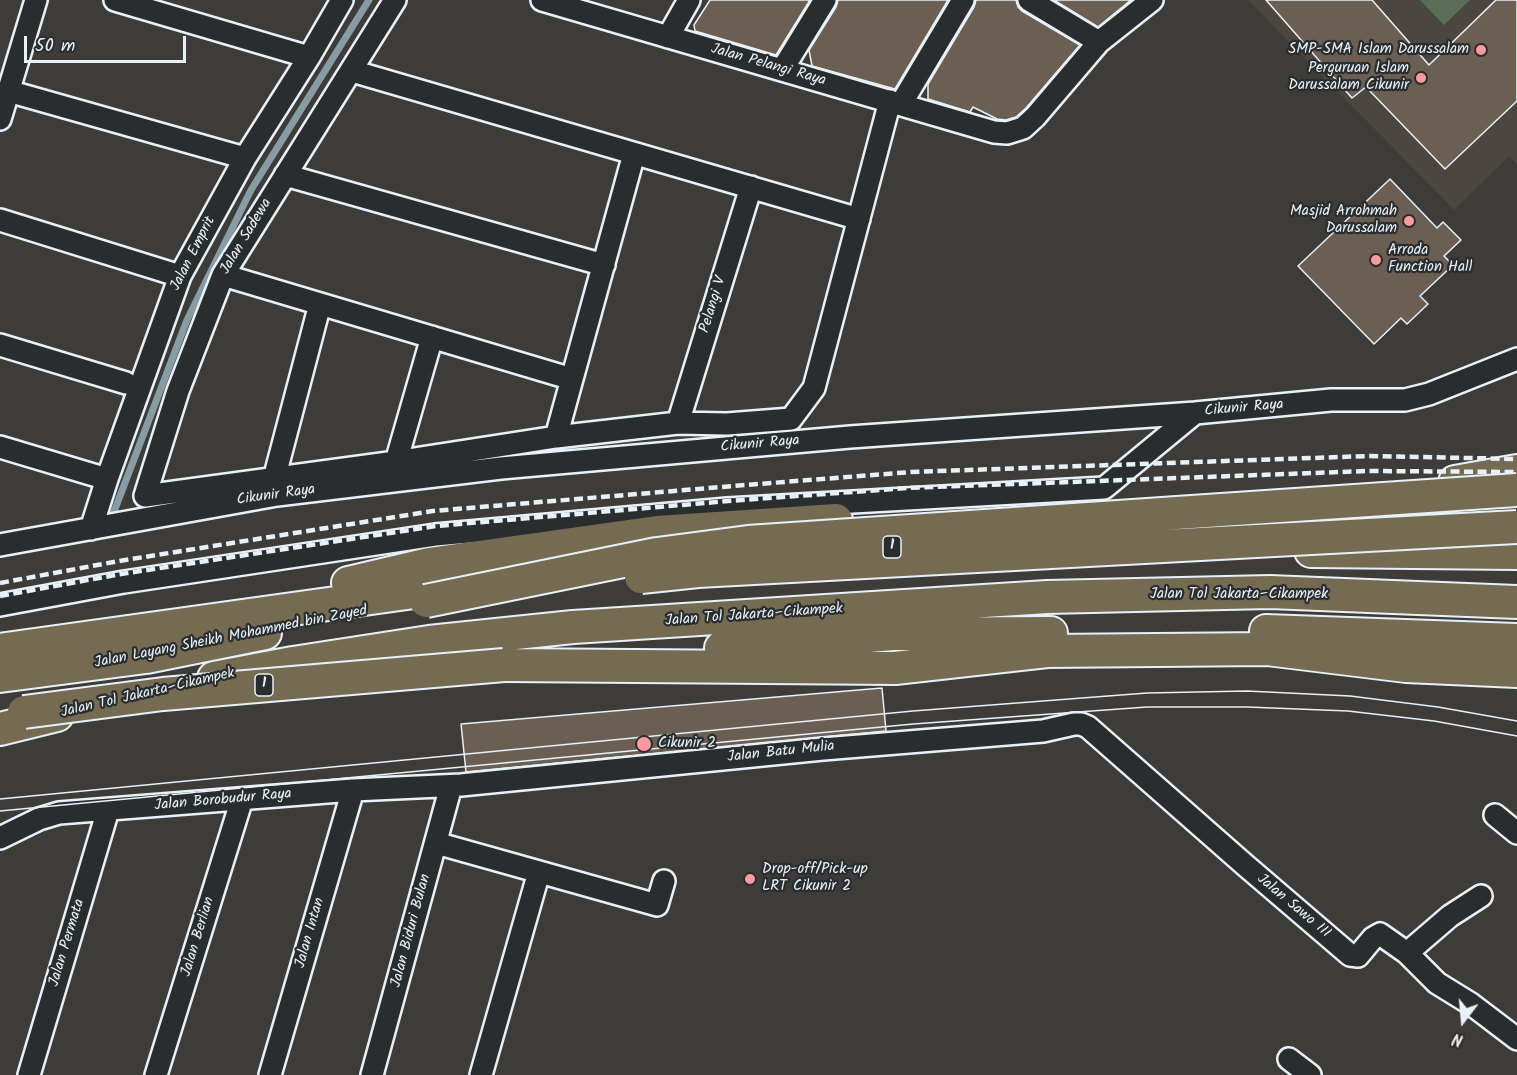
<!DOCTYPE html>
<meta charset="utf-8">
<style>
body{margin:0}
#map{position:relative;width:1517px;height:1075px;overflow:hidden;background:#3e3c39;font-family:Kalam,sans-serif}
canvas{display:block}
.north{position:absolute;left:1433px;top:991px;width:60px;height:60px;-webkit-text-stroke:4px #2a2d2e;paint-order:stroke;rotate:196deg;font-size:16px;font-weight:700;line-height:24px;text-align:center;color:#e8f1f8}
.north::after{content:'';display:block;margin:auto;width:21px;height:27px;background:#e8f1f8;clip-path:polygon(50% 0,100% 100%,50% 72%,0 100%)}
.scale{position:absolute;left:24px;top:36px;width:162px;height:27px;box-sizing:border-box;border:3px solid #e8f1f8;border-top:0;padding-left:8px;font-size:18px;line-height:21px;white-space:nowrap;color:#e8f1f8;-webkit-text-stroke:4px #2a2d2e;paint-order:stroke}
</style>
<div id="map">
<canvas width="1517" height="1075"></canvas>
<div class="north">N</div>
<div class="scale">50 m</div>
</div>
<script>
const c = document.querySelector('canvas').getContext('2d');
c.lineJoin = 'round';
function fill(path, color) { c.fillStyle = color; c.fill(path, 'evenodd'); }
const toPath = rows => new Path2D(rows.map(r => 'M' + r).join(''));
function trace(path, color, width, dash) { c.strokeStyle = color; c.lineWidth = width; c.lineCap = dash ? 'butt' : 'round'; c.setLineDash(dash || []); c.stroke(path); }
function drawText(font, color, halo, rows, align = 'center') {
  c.font = font + ' Kalam,sans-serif'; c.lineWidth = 4.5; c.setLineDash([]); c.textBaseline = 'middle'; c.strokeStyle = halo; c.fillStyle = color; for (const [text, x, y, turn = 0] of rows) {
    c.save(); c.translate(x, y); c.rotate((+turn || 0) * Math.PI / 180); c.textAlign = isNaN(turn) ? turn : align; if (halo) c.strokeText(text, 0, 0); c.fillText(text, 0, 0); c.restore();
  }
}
const built = toPath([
 [1248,0,1517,0,1517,164,1509,156,1454,210]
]);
const green = toPath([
 [1420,0,1470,0,1444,25]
]);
const stream = toPath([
 [112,517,187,320,251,190,369,0]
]);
const building = toPath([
 [710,0,810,0,776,55,695,31,694,25,710,0],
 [838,0,948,0,895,89,812,66,809,50,836,7,838,0],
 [976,0,1016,0,1018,7,1022,11,1080,45,1026,108,1016,117,1006,120,997,119,973,107,970,112,928,99,928,84,974,7,976,0],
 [1054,0,1131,0,1098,27,1054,0],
 [1266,0,1372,0,1429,65,1496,0,1517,0,1517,101,1445,169,1366,87,1352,98,1266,0],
 [1390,179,1437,228,1443,222,1461,240,1444,256,1453,265,1420,296,1428,304,1407,324,1401,318,1374,344,1298,266,1390,179],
 [882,688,886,731,466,772,461,724,882,688]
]);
const minor = toPath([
 [115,0,309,57],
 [395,0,223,275,178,391,145,496,396,462,556,437,678,423,727,424,791,419,814,388,890,101],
 [542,0,994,132,1007,133,1023,128,1035,117,1099,42,1152,0],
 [1029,0,1099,42],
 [668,37,689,0],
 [782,70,825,0],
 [352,71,859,219],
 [8,91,245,158],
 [901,104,963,0],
 [0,119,36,0],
 [285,175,604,265],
 [0,220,180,276],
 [223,275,572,379],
 [0,345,126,383],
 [678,423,751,187],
 [556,437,634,154],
 [0,447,107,479],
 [396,462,432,337],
 [274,479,320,304],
 [91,529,107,479,180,276,245,158,309,57,342,0],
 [0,545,277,495,501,468,850,437,1195,413,1331,400,1405,400,1429,394,1517,359],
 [0,605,124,582,435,535,727,509,1104,488,1195,413],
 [1495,815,1517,833],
 [0,838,39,819,59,813,353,790,461,785,823,749,1043,731,1074,724,1081,724,1088,727,1245,865,1350,955,1358,956,1373,938,1380,934,1407,953,1437,983,1471,1004,1517,1039],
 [436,843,657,905,664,881],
 [1407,953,1450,916,1481,896],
 [1289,1059,1310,1075],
 [29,1075,108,810],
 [156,1075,242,799],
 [270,1075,353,790],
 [372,1075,451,786],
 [481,1075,539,872]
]);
const highway = toPath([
 [1455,482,1517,471],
 [1311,551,1517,553],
 [348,583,429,564,657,532,836,520],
 [1266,631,1517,640],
 [721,648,893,634,1051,633],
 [0,650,457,586],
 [504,665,895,668,1047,651,1267,649,1406,666,1517,671],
 [0,676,146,657,265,633],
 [214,678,293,663,429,642,573,627,1047,597,1270,592,1517,602],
 [0,729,57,715]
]);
const tram = toPath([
 [0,799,913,711,1147,693,1247,691,1350,696,1438,707,1517,721],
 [0,811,913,724,1147,707,1247,707,1348,711,1434,721,1517,736]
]);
const rail = toPath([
 [0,583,119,561,433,511,733,486,911,472,1369,456,1517,459],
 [0,596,121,574,436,526,728,501,907,488,1368,471,1517,472]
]);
const highwayBridge = toPath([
 [641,577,698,571,1517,527],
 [426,601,657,554,748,542,1517,490],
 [24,712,163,694,504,665]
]);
const markers = [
 [1481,50,6,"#ff9aa2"],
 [1421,78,6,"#ff9aa2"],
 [1409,221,6,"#ff9aa2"],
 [1376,260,6,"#ff9aa2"],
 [644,744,8,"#ff9aa2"],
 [750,879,6,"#ff9aa2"]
];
const shields = [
 [892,547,18],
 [264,685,18]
];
const shieldNames = [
 ["1",892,547],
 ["1",264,685]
];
const poiNames = [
 ["SMP-SMA Islam Darussalam",1469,50],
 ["Perguruan Islam",1409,69],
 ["Darussalam Cikunir",1409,86],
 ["Masjid Arrohmah",1397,212],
 ["Darussalam",1397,229],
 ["Arroda",1388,251,"left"],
 ["Function Hall",1388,268,"left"],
 ["Cikunir 2",658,744,"left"],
 ["Drop-off/Pick-up",762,870,"left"],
 ["LRT Cikunir 2",762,887,"left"]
];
const streetNames = [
 ["Jalan Pelangi Raya",768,66,16],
 ["Jalan Sadewa",247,237,-59],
 ["Jalan Emprit",194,254,-63],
 ["Pelangi V",714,305,-73],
 ["Cikunir Raya",1244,409,-5],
 ["Cikunir Raya",760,445,-5],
 ["Cikunir Raya",276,496,-8],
 ["Jalan Tol Jakarta–Cikampek",1239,595],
 ["Jalan Tol Jakarta–Cikampek",754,616,-4],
 ["Jalan Layang Sheikh Mohammed bin Zayed",231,638,-11],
 ["Jalan Tol Jakarta–Cikampek",148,694,-13],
 ["Jalan Batu Mulia",781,753,-6],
 ["Jalan Borobudur Raya",223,801,-5],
 ["Jalan Sawo III",1293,907,40],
 ["Jalan Biduri Bulan",412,931,-75],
 ["Jalan Intan",311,933,-74],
 ["Jalan Berlian",199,937,-73],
 ["Jalan Permata",68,943,-73]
];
fill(built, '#4c4640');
fill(green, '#5a6d57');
trace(stream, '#879ca4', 7);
fill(building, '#6b5e52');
trace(building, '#e8f1f8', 1.5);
trace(minor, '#e8f1f8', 26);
trace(highway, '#e8f1f8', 36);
trace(minor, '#2a2d2e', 21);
trace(highway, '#756b52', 32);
trace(tram, '#e8f1f8', 1.5);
trace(rail, '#e8f1f8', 4.5, [9, 4.5]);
trace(highwayBridge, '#e8f1f8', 36, []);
trace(highwayBridge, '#756b52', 32);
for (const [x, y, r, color] of markers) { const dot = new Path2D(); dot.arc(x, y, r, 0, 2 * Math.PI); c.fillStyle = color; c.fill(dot); trace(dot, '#2a2d2e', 2); }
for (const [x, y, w] of shields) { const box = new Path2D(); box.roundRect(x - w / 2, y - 11, w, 22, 4.5); c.fillStyle = '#2a2d2e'; c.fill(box); trace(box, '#e8f1f8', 1.5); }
drawText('bold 14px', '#e8f1f8', null, shieldNames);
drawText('15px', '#e8f1f8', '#2a2d2e', poiNames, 'right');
drawText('15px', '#e8f1f8', '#2a2d2e', streetNames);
</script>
